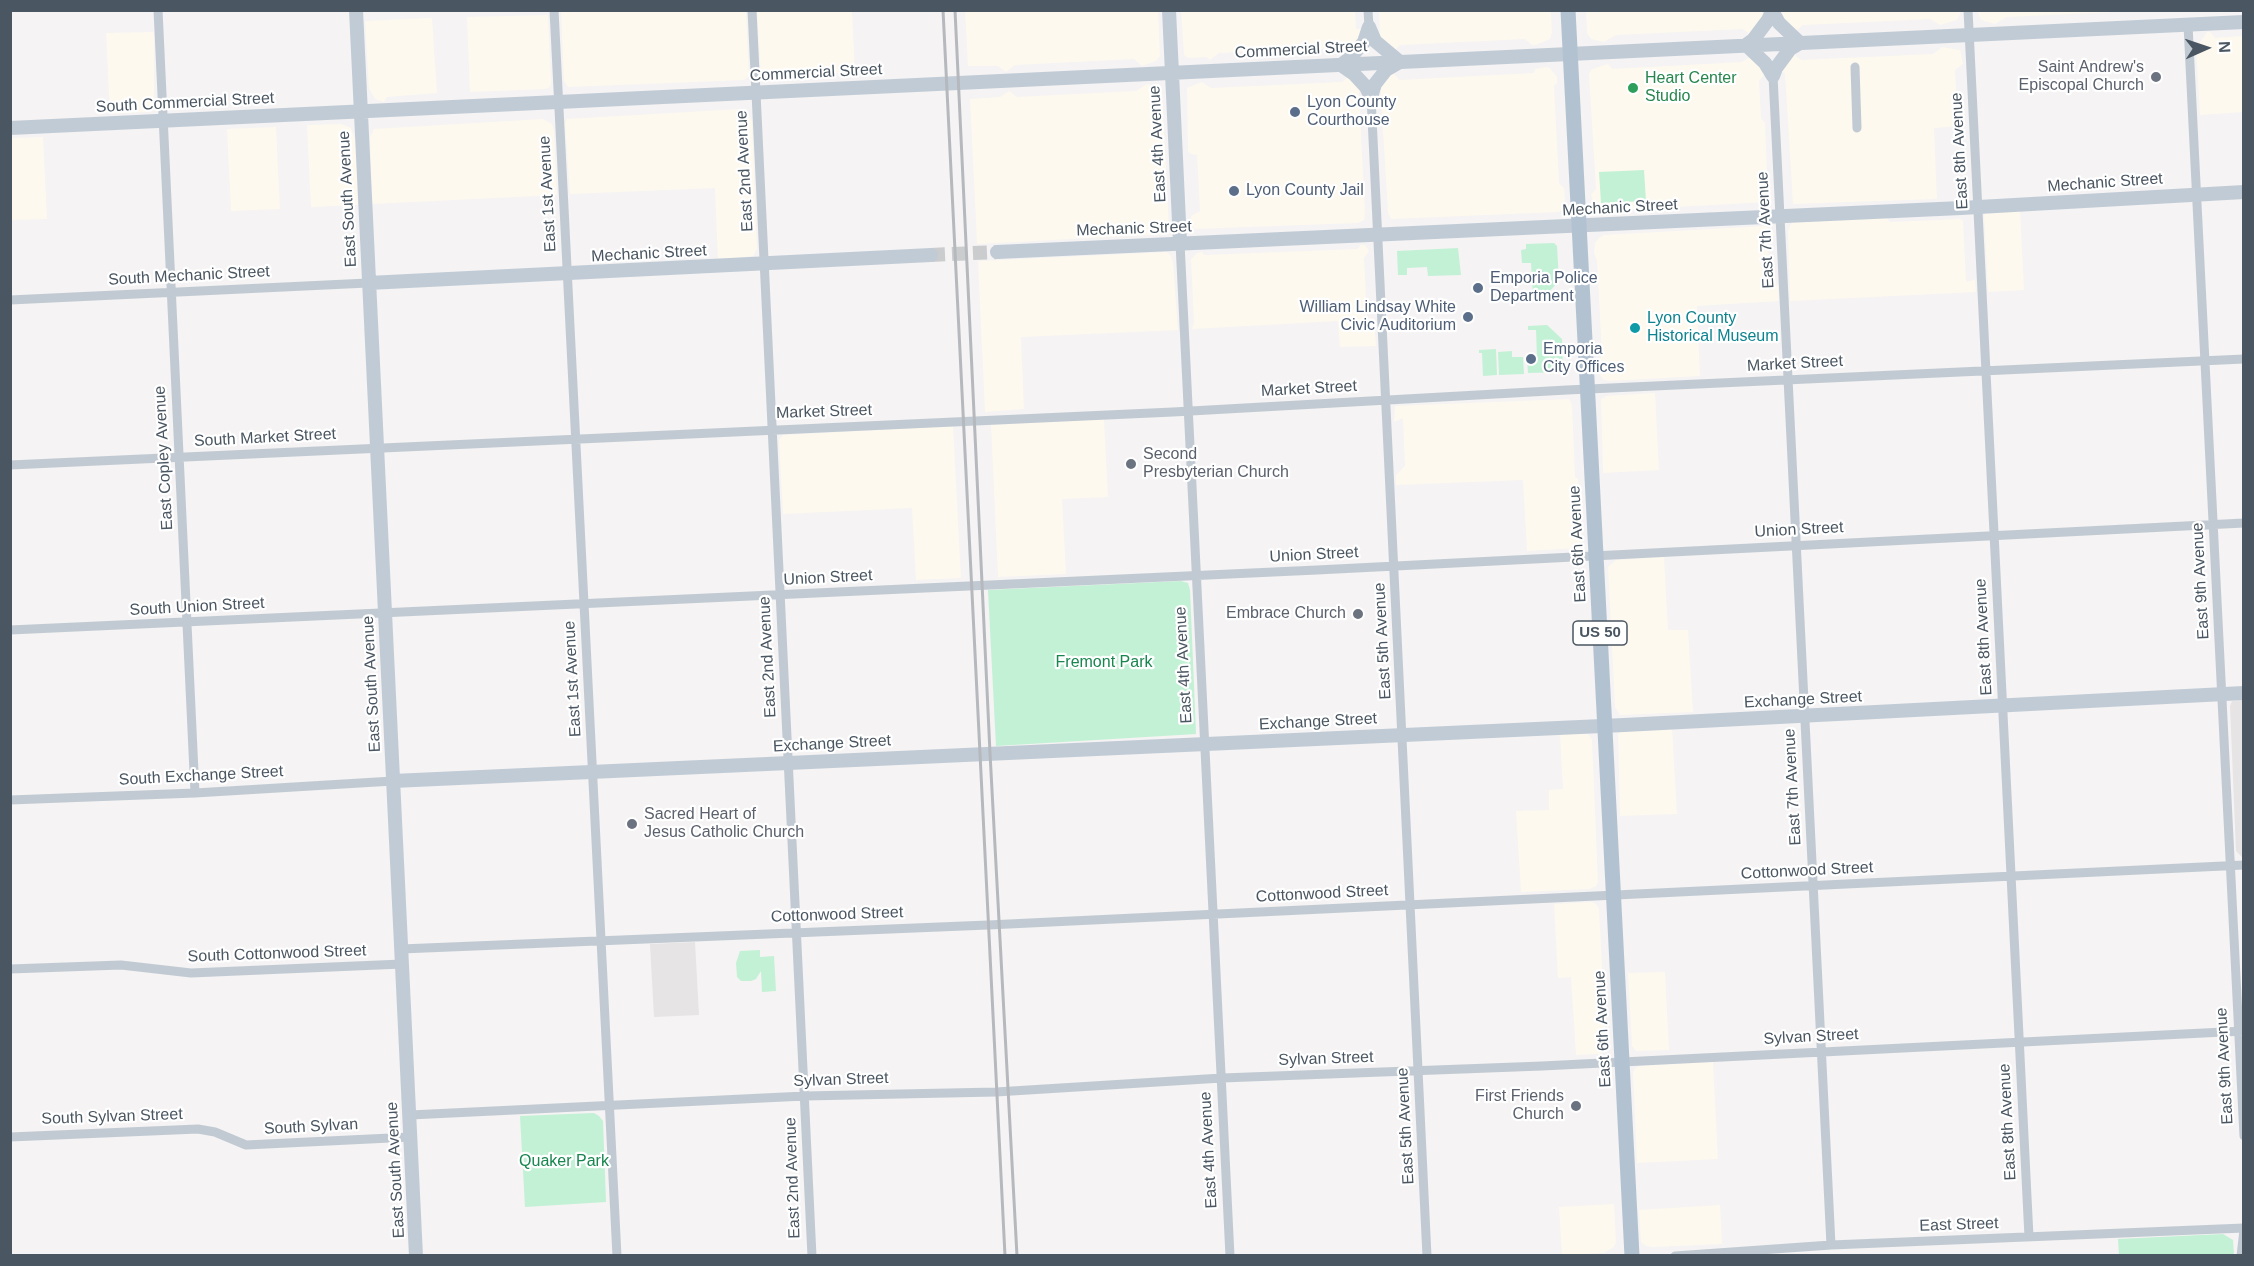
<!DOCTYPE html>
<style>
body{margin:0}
#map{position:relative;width:2254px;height:1266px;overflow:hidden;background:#f5f3f3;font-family:Helvetica,sans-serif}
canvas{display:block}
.frame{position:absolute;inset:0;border:12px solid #4a5661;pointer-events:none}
.north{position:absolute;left:2176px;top:18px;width:60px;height:60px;-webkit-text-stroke:4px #fff;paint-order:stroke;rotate:87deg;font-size:16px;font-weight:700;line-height:24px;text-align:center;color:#4a5661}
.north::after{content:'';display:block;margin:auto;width:21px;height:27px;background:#4a5661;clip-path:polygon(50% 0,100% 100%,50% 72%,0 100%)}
</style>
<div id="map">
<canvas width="2254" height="1266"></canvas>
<div class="frame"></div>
<div class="north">N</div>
</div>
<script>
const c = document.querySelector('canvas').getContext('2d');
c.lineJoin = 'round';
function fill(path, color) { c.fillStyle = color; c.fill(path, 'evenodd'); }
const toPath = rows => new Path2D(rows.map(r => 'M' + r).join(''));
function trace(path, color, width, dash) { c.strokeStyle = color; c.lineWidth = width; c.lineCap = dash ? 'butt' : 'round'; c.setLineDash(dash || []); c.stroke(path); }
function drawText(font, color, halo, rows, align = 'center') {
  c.font = font + ' Helvetica,sans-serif'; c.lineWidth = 4.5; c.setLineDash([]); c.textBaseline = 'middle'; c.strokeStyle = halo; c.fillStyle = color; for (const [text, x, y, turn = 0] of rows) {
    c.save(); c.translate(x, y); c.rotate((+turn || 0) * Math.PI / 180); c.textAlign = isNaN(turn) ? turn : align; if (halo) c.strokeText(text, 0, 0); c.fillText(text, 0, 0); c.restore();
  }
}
const commercial = toPath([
 [1759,10,1765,15,1749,34,1743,29,1616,35,1604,42,1591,39,1587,33,1586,11],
 [1782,10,1960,10,1960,14,1957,20,1940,25,1930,19,1803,25,1795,32,1783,17],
 [561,11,746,11,749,76,744,80,568,87,564,81],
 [757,11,852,11,855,72,761,76],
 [965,11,1158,11,1160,56,1156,61,1142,66,1134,59,1015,65,1006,72,998,66,968,66],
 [1181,11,1355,11,1356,29,1364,29,1363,37,1348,53,1341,48,1219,53,1210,60,1206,57,1188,58,1184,55],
 [1379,11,1551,11,1552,33,1550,39,1535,45,1532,45,1525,39,1400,45,1393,52,1380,37],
 [1977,11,1977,10,2136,11,2006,17,1995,24,1981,20],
 [548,15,551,83,550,87,546,89,470,92,467,17],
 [432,18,437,93,387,97,384,102,375,99,369,88,365,21],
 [154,32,154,105,146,112,110,114,106,33],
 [2207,32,2210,32,2215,38,2243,36,2243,112,2200,115,2196,48],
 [1942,47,1960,50,1963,64,1955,70,1958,126,1934,128,1937,199,1793,204,1785,73,1780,71,1794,54,1801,60,1933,54],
 [1752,56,1765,74,1759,81,1761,118,1765,123,1768,196,1767,202,1602,211,1594,207,1591,194,1596,189,1589,74,1592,69,1608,64,1612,69,1742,62],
 [1547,67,1550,68,1557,77,1557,83,1554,86,1559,183,1564,188,1565,200,1562,209,1559,212,1391,219,1388,213,1380,82,1393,73,1400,80,1534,73,1535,69],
 [1348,76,1363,92,1359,92,1365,214,1364,220,1358,223,1194,229,1192,225,1191,216,1200,211,1197,155,1191,154,1188,151,1187,88,1202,82,1211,88,1342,82],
 [1147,84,1158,87,1162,93,1169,227,1166,234,977,244,970,99,1000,97,1009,91,1017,97,1136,91],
 [740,109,747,112,752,121,757,249,753,256,718,260,715,188,570,194,565,124,567,119],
 [543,119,552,124,554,131,557,195,372,204,370,137,374,129],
 [341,124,351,128,355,139,358,205,311,207,307,125],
 [276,127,280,209,231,211,227,129],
 [43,137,47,219,11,220,11,138],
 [2020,210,2024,290,1988,292,1984,215,1986,212],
 [1885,216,1890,222,1960,219,1963,221,1966,280,1968,282,1975,279,1976,292,1790,301,1788,231,1791,224,1796,220],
 [1765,226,1775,234,1768,240,1770,290,1778,284,1779,301,1697,306,1700,376,1611,381,1604,380,1600,375,1598,363,1602,355,1597,261,1594,253,1595,243,1599,238,1604,235],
 [1361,244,1365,245,1369,251,1364,258,1367,318,1372,318,1374,321,1376,346,1340,347,1338,321,1192,329,1194,322,1191,259,1197,253,1202,252,1204,255,1358,249],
 [1167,252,1171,256,1173,263,1178,330,1021,337,1024,409,985,412,978,261],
 [1655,393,1659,470,1603,473,1601,399,1606,396],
 [1569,399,1572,405,1575,477,1578,479,1582,542,1579,548,1527,551,1523,480,1396,485,1396,475,1405,466,1403,418,1394,422,1395,406],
 [1104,419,1108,497,1062,499,1066,574,998,577,991,425],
 [953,426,961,578,916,580,912,508,783,514,779,440,783,435],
 [1664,557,1668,630,1688,630,1693,712,1620,715,1615,707,1608,567,1616,560],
 [1672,727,1677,814,1620,816,1618,734,1622,731],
 [1584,733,1589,735,1592,740,1598,882,1596,886,1590,889,1521,892,1516,811,1549,810,1549,790,1563,789,1560,734],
 [1591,902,1596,904,1599,909,1606,1045,1604,1051,1599,1054,1576,1055,1571,977,1558,978,1554,904],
 [1665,972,1669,1050,1636,1051,1632,1046,1628,973],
 [1713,1062,1718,1159,1637,1163,1633,1073,1635,1068,1640,1066],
 [1614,1204,1616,1242,1614,1247,1604,1253,1562,1255,1559,1207],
 [1720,1205,1722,1244,1652,1247,1646,1246,1641,1242,1639,1210]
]);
const education = toPath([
 [2243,700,2244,700,2243,858,2236,851,2230,706,2232,701],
 [695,942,699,1015,654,1017,650,944]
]);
const green = toPath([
 [1644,170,1646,201,1601,203,1599,172],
 [1554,243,1557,246,1559,281,1547,294,1533,295,1531,263,1522,263,1521,250,1526,249,1526,244],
 [1458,248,1461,275,1428,276,1427,267,1407,268,1407,275,1398,275,1397,251],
 [1547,325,1562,339,1563,370,1560,372,1528,373,1527,357,1537,356,1536,330,1528,330,1528,326],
 [1496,349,1497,375,1483,376,1482,353,1479,353,1479,350],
 [1512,351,1512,357,1523,357,1524,374,1499,375,1498,352],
 [1181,581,1188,583,1190,590,1196,734,996,746,988,590],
 [760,950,760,957,774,956,776,991,762,992,761,971,756,979,751,981,741,981,737,977,736,963,740,951],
 [594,1113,599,1116,603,1121,606,1202,525,1207,520,1116],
 [2223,1234,2233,1240,2234,1255,2119,1255,2118,1239]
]);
const secondaryTunnel = toPath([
 [931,255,997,252]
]);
const street = toPath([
 [158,10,195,793],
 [554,10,617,1256],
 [752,10,812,1256],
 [1368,10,1369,27],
 [1968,10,2029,1237],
 [2188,25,2244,1136],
 [1855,67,1857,128],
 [1773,76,1831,1245],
 [1371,97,1427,1256],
 [1180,243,1230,1256],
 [10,300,368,283],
 [10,465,1173,412,1567,390,2244,359],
 [10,630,1317,570,2244,523],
 [10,800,195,793,393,781],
 [401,949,988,925,2244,865],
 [10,969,121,965,191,973,402,964],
 [410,1115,805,1096,996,1092,1222,1078,1542,1066,2244,1031],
 [10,1137,198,1129,215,1132,246,1145,411,1137],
 [1675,1256,1831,1245,2244,1228],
 [2241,1256,2244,1230]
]);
const secondary = toPath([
 [356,10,416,1256],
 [1169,10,1180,243],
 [1772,11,1779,23,1800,43,1790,49,1776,68,1773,76],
 [1772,11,1768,20,1753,40,1746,45,1765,63,1773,76],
 [1369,27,1364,42,1350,58,1341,65,1354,74,1366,87,1371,97],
 [1369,27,1375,41,1400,62],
 [1371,97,1375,84,1386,70,1398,63],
 [10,128,2244,22],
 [997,252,1961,208,2244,192],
 [368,283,931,255],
 [393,781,1624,725,2244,693]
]);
const primary = toPath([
 [1568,10,1632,1256]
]);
const rail = toPath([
 [943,10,1005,1256],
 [955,10,990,753,1017,1256]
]);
const markers = [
 [2156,77,6,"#6b7280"],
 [1633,88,6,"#2e9e5b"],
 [1295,112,6,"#5c6f8a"],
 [1234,191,6,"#5c6f8a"],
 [1478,288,6,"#5c6f8a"],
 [1468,317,6,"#5c6f8a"],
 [1635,328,6,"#0f9aa8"],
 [1531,359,6,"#5c6f8a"],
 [1131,464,6,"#6b7280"],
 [1358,614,6,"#6b7280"],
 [632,824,6,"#6b7280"],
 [1576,1106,6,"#6b7280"]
];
const shields = [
 [1600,633,54]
];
const shieldNames = [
 ["US 50",1600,633]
];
const streetNames = [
 ["Commercial Street",1301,50,-3],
 ["Commercial Street",816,73,-3],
 ["South Commercial Street",185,103,-3],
 ["East 4th Avenue",1158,144,-93],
 ["East 8th Avenue",1960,151,-93],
 ["East 2nd Avenue",745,171,-93],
 ["Mechanic Street",2105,183,-4],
 ["East 1st Avenue",548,194,-93],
 ["East South Avenue",348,199,-93],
 ["Mechanic Street",1620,208,-3],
 ["Mechanic Street",1134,229,-2],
 ["East 7th Avenue",1766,230,-93],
 ["Mechanic Street",649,254,-3],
 ["South Mechanic Street",189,276,-3],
 ["Market Street",1795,364,-3],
 ["Market Street",1309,389,-3],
 ["Market Street",824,412,-2],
 ["South Market Street",265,438,-3],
 ["East Copley Avenue",164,458,-93],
 ["Union Street",1799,530,-3],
 ["East 6th Avenue",1578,544,-93],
 ["Union Street",1314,555,-3],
 ["Union Street",828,578,-3],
 ["East 9th Avenue",2201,581,-93],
 ["South Union Street",197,607,-3],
 ["East 8th Avenue",1984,637,-93],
 ["East 5th Avenue",1383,641,-93],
 ["East 2nd Avenue",768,657,-93],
 ["East 4th Avenue",1184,665,-93],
 ["East 1st Avenue",573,679,-93],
 ["East South Avenue",372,684,-93],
 ["Exchange Street",1803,700,-3],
 ["Exchange Street",1318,722,-3],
 ["Exchange Street",832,744,-3],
 ["South Exchange Street",201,776,-3],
 ["East 7th Avenue",1793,787,-93],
 ["Cottonwood Street",1807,871,-3],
 ["Cottonwood Street",1322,894,-3],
 ["Cottonwood Street",837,915,-2],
 ["South Cottonwood Street",277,954,-2],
 ["East 6th Avenue",1603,1029,-93],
 ["Sylvan Street",1811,1037,-3],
 ["Sylvan Street",1326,1059,-2],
 ["East 9th Avenue",2225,1066,-93],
 ["Sylvan Street",841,1080,-2],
 ["South Sylvan Street",112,1117,-2],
 ["East 8th Avenue",2008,1122,-93],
 ["East 5th Avenue",1406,1126,-93],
 ["South Sylvan",311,1127,-3],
 ["East 4th Avenue",1209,1150,-93],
 ["East South Avenue",396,1170,-93],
 ["East 2nd Avenue",793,1178,-92],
 ["East Street",1959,1225,-2]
];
const worshipNames = [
 ["Saint Andrew's",2144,68],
 ["Episcopal Church",2144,86],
 ["Second",1143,455,"left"],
 ["Presbyterian Church",1143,473,"left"],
 ["Embrace Church",1346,614],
 ["Sacred Heart of",644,815,"left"],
 ["Jesus Catholic Church",644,833,"left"],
 ["First Friends",1564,1097],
 ["Church",1564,1115]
];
const leisureNames = [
 ["Heart Center",1645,79],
 ["Studio",1645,97]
];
const serviceNames = [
 ["Lyon County",1307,103],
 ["Courthouse",1307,121],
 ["Lyon County Jail",1246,191],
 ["Emporia Police",1490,279],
 ["Department",1490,297],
 ["William Lindsay White",1456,308,"right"],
 ["Civic Auditorium",1456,326,"right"],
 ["Emporia",1543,350],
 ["City Offices",1543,368]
];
const cultureNames = [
 ["Lyon County",1647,319],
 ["Historical Museum",1647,337]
];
const parkNames = [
 ["Fremont Park",1104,663],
 ["Quaker Park",564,1162]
];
fill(commercial, '#fdf9ef');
fill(education, '#e6e4e5');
fill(green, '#c3f1d5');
trace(secondaryTunnel, '#caccce', 14, [14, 7]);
trace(street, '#c1cad2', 9);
trace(secondary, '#c1cbd6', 14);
trace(primary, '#b3c2d1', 15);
trace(rail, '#b5b8bd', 3);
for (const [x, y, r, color] of markers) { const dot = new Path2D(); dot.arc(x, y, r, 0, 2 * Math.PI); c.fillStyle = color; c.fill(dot); trace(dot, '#fff', 2); }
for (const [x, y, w] of shields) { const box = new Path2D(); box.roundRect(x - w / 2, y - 12, w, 24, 4.5); c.fillStyle = '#fff'; c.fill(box); trace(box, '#4a5661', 1.5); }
drawText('bold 15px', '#4a5661', null, shieldNames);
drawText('16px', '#4a5661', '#fff', streetNames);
drawText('16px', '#5b616d', '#fff', worshipNames, 'right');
drawText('16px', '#27864d', '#fff', leisureNames, 'left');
drawText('16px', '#4e5e75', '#fff', serviceNames, 'left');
drawText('16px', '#0d838f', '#fff', cultureNames, 'left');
drawText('16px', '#17864f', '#fff', parkNames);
</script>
